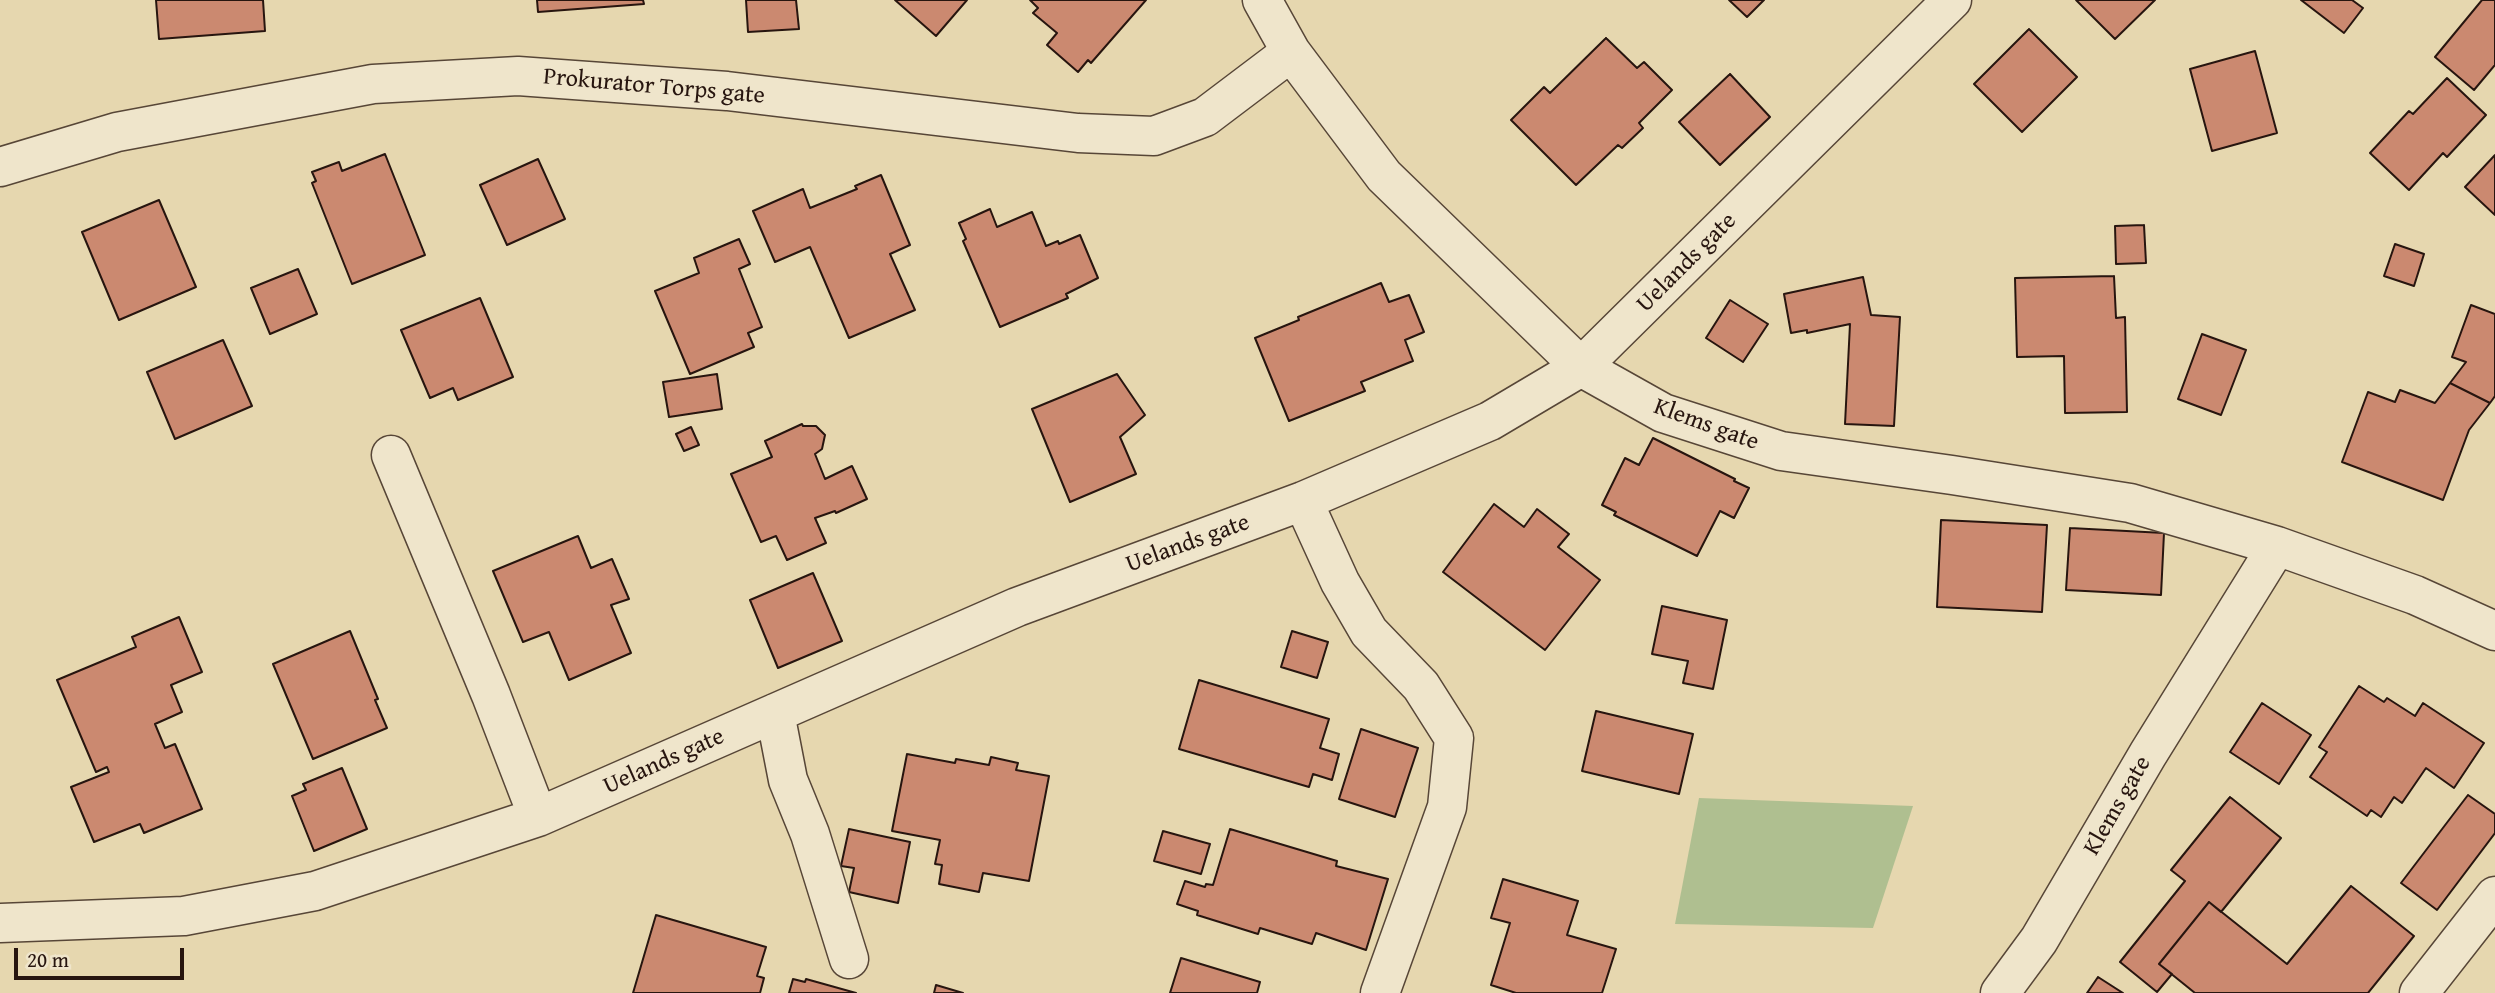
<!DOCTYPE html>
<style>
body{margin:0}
#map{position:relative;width:2495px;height:993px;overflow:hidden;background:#e6d7af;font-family:"Gentium Book Plus",serif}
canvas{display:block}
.scale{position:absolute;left:14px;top:948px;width:170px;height:32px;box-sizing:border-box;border:4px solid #27150f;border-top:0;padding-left:9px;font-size:21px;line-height:24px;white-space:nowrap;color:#27150f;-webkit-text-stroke:5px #efe5cb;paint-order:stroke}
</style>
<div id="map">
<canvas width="2495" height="993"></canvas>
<div class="scale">20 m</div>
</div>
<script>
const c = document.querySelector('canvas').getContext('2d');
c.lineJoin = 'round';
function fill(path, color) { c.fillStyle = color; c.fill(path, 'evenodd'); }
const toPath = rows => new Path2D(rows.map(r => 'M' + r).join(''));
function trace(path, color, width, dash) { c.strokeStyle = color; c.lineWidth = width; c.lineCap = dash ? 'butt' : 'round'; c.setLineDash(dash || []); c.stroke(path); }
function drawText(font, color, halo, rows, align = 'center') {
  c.font = font + ' "Gentium Book Plus",serif'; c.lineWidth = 5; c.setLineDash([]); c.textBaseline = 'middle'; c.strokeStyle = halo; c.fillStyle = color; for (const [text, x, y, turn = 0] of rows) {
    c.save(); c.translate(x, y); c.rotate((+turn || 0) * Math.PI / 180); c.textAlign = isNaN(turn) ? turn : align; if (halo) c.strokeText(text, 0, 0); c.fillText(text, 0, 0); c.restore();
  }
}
const green = toPath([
 [1699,798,1913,806,1873,928,1675,924]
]);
const building = toPath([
 [156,0,263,0,265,31,159,39,156,0],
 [537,0,643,0,644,4,538,12,537,0],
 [746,0,796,0,799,29,748,32,746,0],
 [895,0,967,0,936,36,895,0],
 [1030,0,1146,0,1091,63,1088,60,1078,72,1047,45,1057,33,1033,13,1038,8,1030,0],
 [1729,0,1764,0,1747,17,1729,0],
 [2076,0,2155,0,2115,39,2076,0],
 [2301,0,2352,0,2363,8,2344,33,2301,0],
 [2482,0,2495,0,2495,65,2474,90,2435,57,2482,0],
 [2029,29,2077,77,2022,132,1974,84,2029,29],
 [1606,38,1637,68,1644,62,1672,90,1639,123,1643,128,1622,148,1618,145,1576,185,1511,120,1544,87,1550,93,1606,38],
 [2255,51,2277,133,2212,151,2190,69,2255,51],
 [1730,74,1770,117,1720,165,1679,122,1730,74],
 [2447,78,2486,115,2447,157,2443,153,2409,190,2370,153,2409,111,2413,114,2447,78],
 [385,154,425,255,352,284,312,183,316,181,312,172,339,162,342,171,385,154],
 [2495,155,2495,215,2465,187,2495,155],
 [538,159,565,219,507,245,480,185,538,159],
 [881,175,910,245,890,254,915,310,849,338,810,247,775,262,753,211,803,189,810,208,857,189,855,186,881,175],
 [159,200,196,287,119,320,82,232,159,200],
 [990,209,997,227,1032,212,1046,246,1058,241,1059,244,1080,235,1098,278,1066,294,1068,298,1000,327,963,241,966,239,959,223,990,209],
 [2144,225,2146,263,2116,264,2115,226,2144,225],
 [739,239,750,264,739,269,762,327,748,333,754,347,690,374,655,291,699,273,694,258,739,239],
 [2395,244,2424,254,2414,286,2384,276,2395,244],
 [298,269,317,314,270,334,251,288,298,269],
 [2114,276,2116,318,2125,317,2127,412,2065,413,2064,356,2017,357,2015,278,2114,276],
 [1863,277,1871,315,1900,317,1894,426,1845,424,1850,324,1807,333,1807,330,1791,333,1784,294,1863,277],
 [1381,283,1389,302,1409,295,1424,332,1405,340,1413,361,1361,382,1365,391,1289,421,1255,338,1299,320,1298,317,1381,283],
 [480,298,513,377,458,400,453,388,430,398,401,330,480,298],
 [1730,300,1768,324,1743,362,1706,338,1730,300],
 [2471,305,2495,314,2495,396,2490,403,2450,383,2466,362,2452,357,2471,305],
 [2202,334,2246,350,2221,415,2178,399,2202,334],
 [223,340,252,406,175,439,147,372,223,340],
 [717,374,722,409,669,417,663,382,717,374],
 [1117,374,1145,415,1120,437,1136,474,1070,502,1032,409,1117,374],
 [2450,383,2490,403,2469,430,2443,500,2342,462,2368,392,2395,402,2400,390,2435,403,2450,383],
 [802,424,803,426,816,426,825,435,822,449,815,454,825,479,852,466,867,499,836,513,835,511,815,518,826,543,787,560,776,536,761,542,731,474,772,457,765,441,802,424],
 [691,427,699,445,684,451,676,434,691,427],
 [1653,438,1735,479,1734,481,1749,488,1734,518,1720,511,1697,556,1614,515,1616,512,1602,505,1625,458,1639,465,1653,438],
 [1494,504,1524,527,1537,509,1569,534,1558,547,1600,580,1545,650,1443,572,1494,504],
 [1941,520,2047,525,2042,612,1937,607,1941,520],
 [2070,528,2164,533,2161,595,2066,590,2070,528],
 [578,536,591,568,612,559,629,599,611,605,631,653,569,680,549,632,523,642,493,571,578,536],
 [813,573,842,641,778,668,750,600,813,573],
 [1662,606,1727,620,1713,689,1683,683,1688,661,1652,654,1662,606],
 [179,617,202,672,171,685,182,712,155,724,165,748,175,744,202,809,144,833,140,824,94,842,71,787,109,772,107,767,96,772,57,680,136,647,132,637,179,617],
 [350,631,378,699,375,700,387,728,313,759,273,664,350,631],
 [1292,631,1328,642,1317,678,1281,667,1292,631],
 [1199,680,1329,719,1320,748,1339,754,1332,780,1313,774,1309,787,1179,749,1199,680],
 [2359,686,2384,702,2387,698,2415,716,2423,703,2484,743,2454,788,2426,768,2402,803,2394,797,2381,817,2371,810,2367,816,2310,777,2327,752,2319,747,2359,686],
 [2262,703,2311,735,2279,784,2230,752,2262,703],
 [1596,711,1693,734,1679,794,1582,771,1596,711],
 [1361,729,1418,748,1395,817,1339,799,1361,729],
 [907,754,955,763,956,759,989,765,991,757,1018,763,1016,770,1049,776,1029,881,983,873,979,892,939,884,942,865,935,864,940,840,892,831,907,754],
 [342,768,367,829,314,851,292,796,306,790,303,784,342,768],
 [2468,795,2495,814,2495,833,2437,910,2401,883,2468,795],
 [2230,797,2281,838,2221,912,2209,902,2159,964,2172,974,2157,992,2120,962,2185,881,2171,870,2230,797],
 [849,829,910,842,898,903,849,892,854,868,841,866,849,829],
 [1230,829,1337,861,1336,866,1388,879,1366,950,1316,933,1312,944,1260,928,1258,934,1197,915,1198,911,1177,904,1185,881,1205,887,1206,884,1213,885,1230,829],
 [1163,831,1210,844,1201,874,1154,861,1163,831],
 [1503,879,1578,901,1567,935,1616,949,1602,993,1516,993,1491,985,1510,923,1491,918,1503,879],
 [2351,886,2414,936,2368,993,2195,993,2159,964,2209,902,2287,964,2351,886],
 [656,915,766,947,757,976,764,978,760,993,633,993,656,915],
 [1181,958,1260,982,1257,993,1170,993,1181,958],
 [2098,977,2123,993,2087,993,2098,977],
 [793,979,805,982,806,979,856,993,789,993,793,979],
 [936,985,963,993,934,993,936,985]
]);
const minor = toPath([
 [1262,0,1291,52,1384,176,1581,367,1663,413,1781,451,1952,475,2130,503,2277,546,2415,595,2495,631],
 [0,167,117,132,373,84,518,76,727,91,1078,133,1154,136,1205,117,1291,52],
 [391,455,491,695,538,817],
 [1303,501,1340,582,1369,632,1421,686,1454,738,1447,807,1380,993],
 [775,713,788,780,810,834,849,959],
 [0,923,184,916,315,891,538,817,1017,607,1303,501,1490,421,1581,367,1952,0],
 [2000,993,2039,940,2148,754,2277,546],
 [2419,993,2495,896]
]);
const streetNames = [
 ["Prokurator Torps gate",654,87,5],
 ["Uelands gate",1687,263,-45],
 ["Klems gate",1706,425,20],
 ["Uelands gate",1188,544,-20],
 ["Uelands gate",664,762,-24],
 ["Klems gate",2118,806,-60]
];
fill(green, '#afbf90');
fill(building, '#cb8970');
trace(building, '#27150f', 2);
trace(minor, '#574637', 41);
trace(minor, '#efe5cb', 38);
drawText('24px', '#27150f', '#efe5cb', streetNames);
</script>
